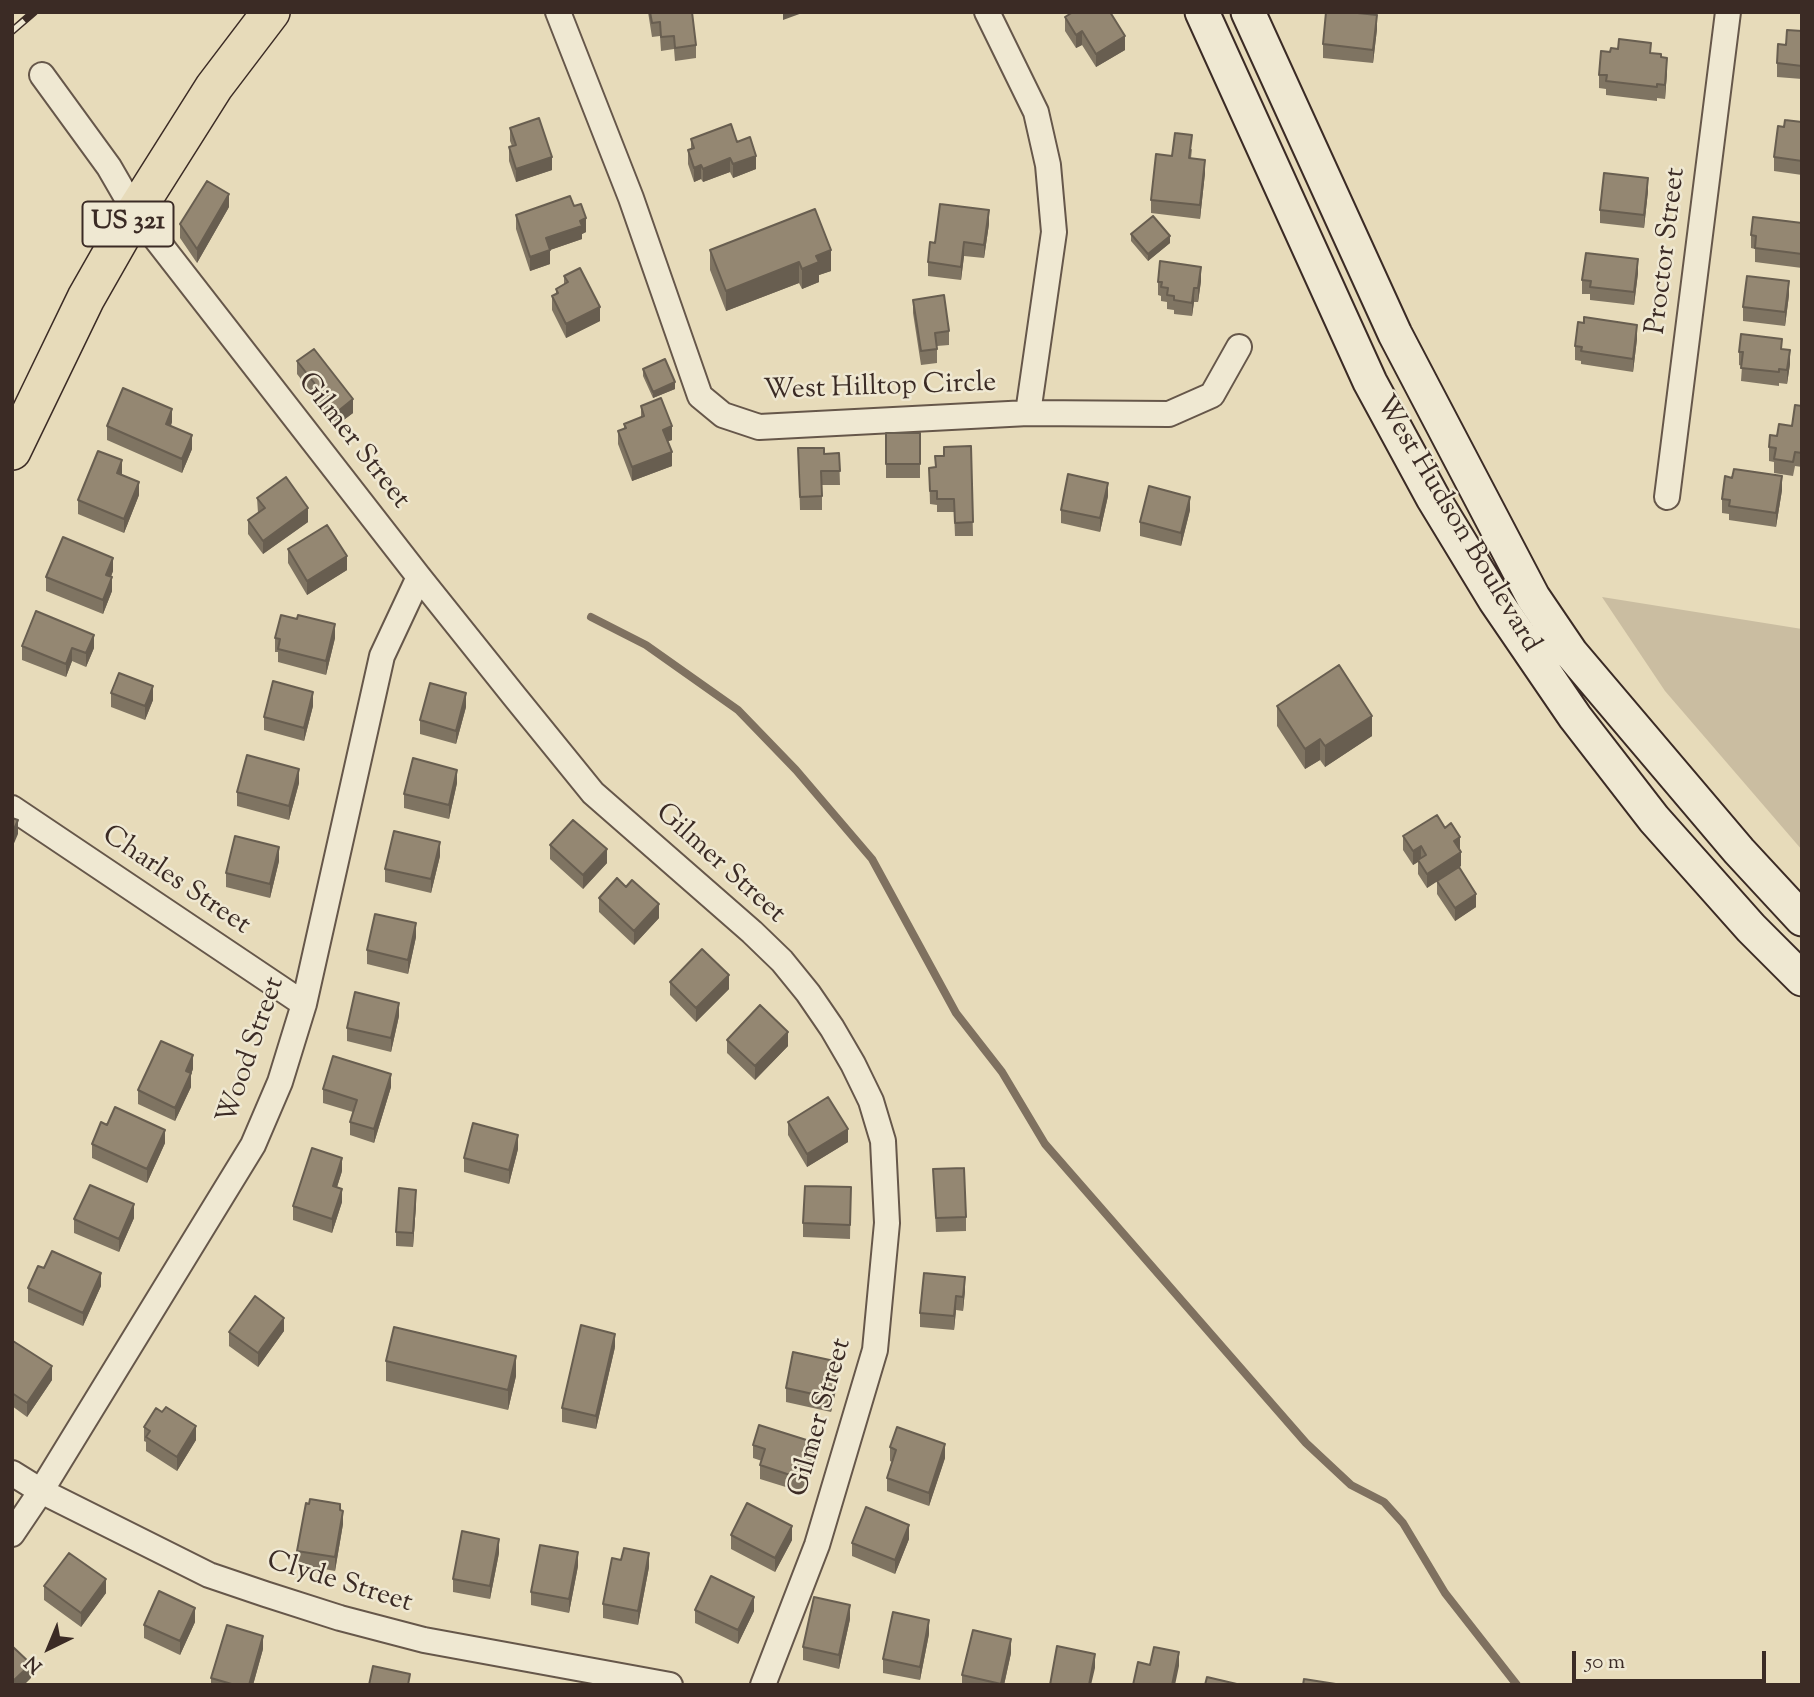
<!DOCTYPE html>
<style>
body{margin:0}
#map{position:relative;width:1814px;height:1697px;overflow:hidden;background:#e7dbba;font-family:"Sorts Mill Goudy",serif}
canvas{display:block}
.frame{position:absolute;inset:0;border:14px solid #3b2b25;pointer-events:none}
.north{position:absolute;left:14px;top:1613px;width:70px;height:70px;-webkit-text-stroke:5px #efe8d2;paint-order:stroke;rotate:223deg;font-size:19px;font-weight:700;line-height:28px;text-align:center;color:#3b2b25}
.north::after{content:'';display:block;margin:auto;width:24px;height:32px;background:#3b2b25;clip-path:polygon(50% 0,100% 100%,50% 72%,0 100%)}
.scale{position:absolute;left:1572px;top:1651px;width:194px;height:32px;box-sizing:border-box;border:4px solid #3b2b25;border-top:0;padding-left:9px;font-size:21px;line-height:24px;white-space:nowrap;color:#3b2b25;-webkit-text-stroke:5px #efe8d2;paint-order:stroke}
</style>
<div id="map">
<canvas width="1814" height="1697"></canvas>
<div class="frame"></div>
<div class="north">N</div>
<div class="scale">50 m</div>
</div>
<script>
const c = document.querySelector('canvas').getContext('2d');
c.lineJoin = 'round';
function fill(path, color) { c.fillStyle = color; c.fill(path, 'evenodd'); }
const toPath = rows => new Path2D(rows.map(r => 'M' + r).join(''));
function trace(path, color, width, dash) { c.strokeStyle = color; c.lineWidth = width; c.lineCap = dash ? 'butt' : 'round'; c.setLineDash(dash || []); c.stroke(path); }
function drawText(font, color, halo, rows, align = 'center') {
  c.font = font + ' "Sorts Mill Goudy",serif'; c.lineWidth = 5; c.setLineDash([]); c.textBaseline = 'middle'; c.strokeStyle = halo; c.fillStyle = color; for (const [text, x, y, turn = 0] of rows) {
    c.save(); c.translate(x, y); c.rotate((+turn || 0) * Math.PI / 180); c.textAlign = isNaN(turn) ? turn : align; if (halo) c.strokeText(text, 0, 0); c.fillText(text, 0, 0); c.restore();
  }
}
const green = toPath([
 [1602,597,1802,629,1802,850,1665,691]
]);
const stream = toPath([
 [591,617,646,645,738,710,796,770,872,859,956,1013,1002,1072,1045,1144,1306,1443,1351,1485,1384,1502,1403,1523,1445,1593,1517,1685]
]);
const minor = toPath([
 [558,12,631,198,700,396,723,415,759,427,1028,413,1169,414,1212,395,1239,347],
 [987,12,1036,112,1048,165,1054,232,1028,413],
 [42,75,109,167,135,212,419,577,515,697,593,793,752,932,782,961,808,993,832,1028,853,1064,871,1101,883,1141,887,1223,875,1350,817,1545,763,1685],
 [1667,497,1728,12],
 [12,808,304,1004],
 [12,1473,41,1491,209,1575,265,1594,340,1618,424,1640,670,1685],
 [12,1534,41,1491,253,1145,280,1082,304,1004,382,656,419,577]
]);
const secondary = toPath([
 [1202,12,1370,382,1433,498,1495,600,1575,717,1654,819,1751,928,1802,979],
 [1248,12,1395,334,1533,597,1571,653,1739,851,1802,919]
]);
const primary = toPath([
 [12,451,86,298,135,212,214,87,271,12]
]);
const rail = toPath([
 [12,31,34,12]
]);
const wall = toPath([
 [648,12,692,12,696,45,696,58,675,61,674,49,661,51,660,36,652,37],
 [1065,17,1125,50,1096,67,1082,45,1076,48,1065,31],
 [1377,29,1373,63,1323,58,1323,44],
 [1802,31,1802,79,1777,77,1777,63,1786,45],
 [1610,52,1651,53,1661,57,1667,71,1665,99,1657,98,1657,101,1606,95,1606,89,1599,88,1599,75],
 [1802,122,1802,175,1774,171,1774,157,1784,127],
 [510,128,552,170,516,182,509,161,509,147,512,146,510,141],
 [691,139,737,142,756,169,733,178,730,172,703,182,701,179,694,182,688,164,688,150,691,149],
 [1192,149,1191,158,1205,173,1200,219,1151,213,1151,200,1172,156],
 [1648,191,1644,228,1600,223,1600,210],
 [574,206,586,232,582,234,582,239,550,250,550,264,530,271,516,229,516,215],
 [229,207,197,263,180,238,180,224],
 [1802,223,1802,268,1755,262,1755,249,1751,248,1751,235],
 [989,224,984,258,964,256,961,280,928,276,928,262,935,243],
 [1131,234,1170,243,1148,261,1131,241],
 [710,250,831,250,831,271,819,275,819,282,802,289,799,283,726,311,710,270],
 [1638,273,1634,305,1590,300,1590,294,1582,294,1582,280],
 [564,276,600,321,566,338,552,310,552,296,556,294,556,289,564,284],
 [1201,281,1198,302,1194,302,1192,316,1174,314,1174,310,1167,309,1167,302,1161,301,1161,296,1158,295,1158,282],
 [1789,295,1785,326,1743,321,1743,307],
 [913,300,949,331,949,345,937,346,937,363,921,365,913,313],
 [1637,339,1633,372,1581,364,1581,361,1575,360,1575,346],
 [1782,349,1790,364,1787,384,1779,383,1779,386,1741,381,1742,366,1739,365,1739,352],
 [297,361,353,413,337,425,297,374],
 [643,369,675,389,653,398,643,376],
 [641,406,672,440,668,441,672,466,632,481,618,444,618,431,624,429,624,424,641,417],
 [1802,406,1802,467,1795,466,1793,476,1774,473,1774,462,1769,461,1769,447,1792,426],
 [172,422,171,426,192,449,182,473,107,440,107,426],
 [886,433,920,433,920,478,886,478],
 [971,446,973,536,955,536,954,512,937,512,937,505,930,504,929,468,935,467,935,456,944,456],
 [798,448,824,454,839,453,840,485,822,485,822,510,800,510],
 [122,475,139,495,124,533,78,514,78,500],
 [1782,490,1776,527,1729,520,1729,514,1722,513,1722,499],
 [1108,496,1100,532,1061,523,1061,510],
 [257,498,308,522,263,554,248,534,248,520,258,513],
 [1190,510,1181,546,1140,536,1140,522],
 [288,549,347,570,307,595,288,563],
 [113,571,111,577,112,591,103,614,46,591,46,577],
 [275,638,335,638,326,675,278,662,278,652,275,652],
 [22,646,94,648,86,667,72,661,66,677,22,660],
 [111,693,153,700,145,720,111,707],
 [313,706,304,741,264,730,264,717],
 [1277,706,1372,736,1325,767,1320,760,1305,769,1277,726],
 [466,707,456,744,420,734,420,720],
 [299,783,289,820,237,806,237,792],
 [457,783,449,819,404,808,404,794],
 [1403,836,1460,850,1461,866,1459,867,1476,907,1455,921,1437,894,1437,881,1427,888,1418,874,1418,862,1413,865,1403,850],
 [550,845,607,863,583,889,550,859],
 [440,856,431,893,385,882,385,869],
 [279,861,270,898,226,887,226,873],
 [599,898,659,918,634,945,599,912],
 [416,937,408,974,367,964,367,950],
 [670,982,729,989,696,1022,670,995],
 [399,1016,391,1052,347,1041,347,1028],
 [727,1040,788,1046,755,1080,727,1053],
 [193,1069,191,1074,191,1087,175,1121,138,1104,138,1090],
 [391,1087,374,1143,350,1135,350,1122,353,1112,323,1103,323,1089],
 [788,1122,848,1142,807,1167,788,1135],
 [107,1125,165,1143,147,1183,92,1158,92,1144],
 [518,1149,509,1184,464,1172,464,1158],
 [933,1169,966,1217,966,1231,936,1232],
 [342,1171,337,1187,342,1202,332,1233,293,1220,293,1206],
 [851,1187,850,1239,803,1237,803,1223],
 [416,1204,413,1247,396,1246,396,1232],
 [134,1218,119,1252,74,1233,74,1219],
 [44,1268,101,1286,83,1326,28,1302,28,1288],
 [965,1290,963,1311,956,1310,954,1330,920,1327,920,1313],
 [284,1331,258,1367,229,1346,229,1332],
 [12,1342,52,1380,27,1417,12,1406],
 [615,1347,596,1429,562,1422,562,1408],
 [386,1361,516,1376,508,1410,386,1381],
 [839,1376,831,1412,786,1402,786,1388],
 [144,1427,196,1440,177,1471,146,1451,146,1442,144,1441],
 [753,1445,816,1457,805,1493,760,1479,760,1465,762,1461,753,1458],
 [890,1447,945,1458,929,1506,887,1491,887,1478,892,1462,890,1461],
 [340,1510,343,1524,335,1571,297,1564,297,1551],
 [731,1535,792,1540,775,1572,731,1549],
 [909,1539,895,1574,852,1556,852,1543],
 [499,1553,490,1599,453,1592,453,1579],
 [578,1566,569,1613,531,1605,531,1592],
 [649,1567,638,1625,603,1618,603,1604],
 [44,1586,106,1593,81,1627,44,1600],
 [695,1610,754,1611,738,1644,695,1623],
 [850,1619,839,1669,803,1660,803,1647],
 [195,1622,180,1655,144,1638,144,1625],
 [929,1634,920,1680,883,1673,883,1659],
 [263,1649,253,1685,211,1685,211,1678],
 [1011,1653,1004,1685,962,1685,962,1675]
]);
const shadedWall = toPath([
 [783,12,805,12,783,20],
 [1377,15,1377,29,1373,63,1373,50],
 [1082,31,1082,45,1076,48,1076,35],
 [1125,36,1125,50,1096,67,1096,54],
 [1667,58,1667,71,1665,99,1665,85],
 [756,156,756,169,733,178,733,164],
 [552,157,552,170,516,182,516,169],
 [730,158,730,172,703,182,703,169],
 [1205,160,1205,173,1200,219,1200,205],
 [701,165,701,179,694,182,694,168],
 [1648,178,1648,191,1644,228,1644,215],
 [229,194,229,207,197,263,197,249],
 [989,210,989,224,984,258,984,245],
 [586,218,586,232,582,234,582,239,550,250,550,264,530,271,530,257,546,238],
 [1170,236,1170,243,1148,261,1148,254],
 [964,242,964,256,961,280,961,267],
 [831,250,831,271,819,275,819,282,802,289,802,269,816,256],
 [1638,259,1638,273,1634,305,1634,292],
 [799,262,799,283,726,311,726,291],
 [1201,267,1201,281,1198,302,1198,288],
 [1789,281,1789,295,1785,326,1785,312],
 [1194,288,1194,302,1192,316,1192,303],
 [600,307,600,321,566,338,566,324],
 [1637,325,1637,339,1633,372,1633,359],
 [1790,350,1790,364,1787,384,1787,370],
 [675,382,675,389,653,398,653,392],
 [353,399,353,413,337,425,337,412],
 [172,409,172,422,166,437,166,424],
 [672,426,672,440,663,443,663,430],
 [192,435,192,449,182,473,182,459],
 [672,452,672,466,632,481,632,467],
 [122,460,122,474,117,487,117,473],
 [1782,476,1782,490,1776,527,1776,513],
 [139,482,139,495,124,533,124,519],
 [1108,483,1108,496,1100,532,1100,518],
 [1190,497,1190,510,1181,546,1181,533],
 [308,508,308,522,263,554,263,541],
 [347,556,347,570,307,595,307,581],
 [113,558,113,571,106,588,106,575],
 [112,577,112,591,103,614,103,600],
 [335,624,335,638,326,675,326,661],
 [94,635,94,648,86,667,86,653],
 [72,648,72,661,66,677,66,664],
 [153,686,153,700,145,720,145,706],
 [313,692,313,706,304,741,304,728],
 [466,693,466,707,456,744,456,731],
 [1372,716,1372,736,1325,767,1325,746],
 [1320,739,1320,760,1305,769,1305,749],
 [299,769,299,783,289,820,289,806],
 [457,770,457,783,449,819,449,805],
 [18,820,18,834,12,848,12,834],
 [1460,837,1460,851,1454,841],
 [440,842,440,856,431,893,431,879],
 [1421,846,1421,860,1413,865,1413,851],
 [279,847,279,861,270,898,270,884],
 [607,849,607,863,583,889,583,875],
 [1461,852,1461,866,1427,888,1427,874],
 [1476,894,1476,907,1455,921,1455,908],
 [659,904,659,918,634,945,634,931],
 [416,923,416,937,408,974,408,960],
 [729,975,729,989,696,1022,696,1008],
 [399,1003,399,1016,391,1052,391,1038],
 [788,1032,788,1046,755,1080,755,1066],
 [193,1055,193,1069,191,1074,191,1087,175,1121,175,1108,186,1071],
 [391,1074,391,1087,374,1143,374,1129],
 [848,1129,848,1142,807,1167,807,1154],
 [165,1130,165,1143,147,1183,147,1169],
 [518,1135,518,1149,509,1184,509,1170],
 [342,1158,342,1171,333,1200,333,1186],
 [342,1189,342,1202,332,1233,332,1219],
 [416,1190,416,1204,413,1247,413,1233],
 [134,1204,134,1218,119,1252,119,1239],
 [101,1273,101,1286,83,1326,83,1313],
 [965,1277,965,1290,963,1311,963,1297],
 [956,1296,956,1310,954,1330,954,1316],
 [284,1318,284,1331,258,1367,258,1353],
 [615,1334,615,1347,596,1429,596,1416],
 [516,1356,516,1376,508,1410,508,1390],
 [839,1362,839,1376,831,1412,831,1398],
 [52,1366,52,1380,27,1417,27,1403],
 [196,1426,196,1440,177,1471,177,1457],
 [816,1443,816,1457,805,1493,805,1480],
 [945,1444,945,1458,929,1506,929,1493],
 [343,1511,343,1524,335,1571,335,1557],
 [909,1525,909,1539,895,1574,895,1560],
 [792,1526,792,1540,775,1572,775,1558],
 [499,1539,499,1553,490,1599,490,1586],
 [578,1552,578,1566,569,1613,569,1599],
 [649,1553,649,1567,638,1625,638,1611],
 [106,1579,106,1593,81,1627,81,1613],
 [754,1597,754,1611,738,1644,738,1630],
 [850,1605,850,1619,839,1669,839,1655],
 [195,1608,195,1622,180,1655,180,1641],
 [929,1620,929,1634,920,1680,920,1667],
 [263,1636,263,1649,253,1685,249,1685],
 [1011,1639,1011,1653,1004,1685,1001,1685],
 [1179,1652,1179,1666,1175,1685,1172,1685],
 [1095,1654,1095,1668,1091,1685,1089,1685],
 [31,1664,31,1678,24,1685,12,1685,12,1682]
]);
const building = toPath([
 [650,12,692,12,696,45,675,48,674,36,661,37,660,22,652,23,650,12],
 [1073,12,1110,12,1125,36,1096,54,1082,31,1076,35,1065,17,1073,12],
 [1326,12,1348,12,1377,15,1373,50,1323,44,1326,12],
 [1787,30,1802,31,1802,66,1777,63,1778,44,1786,45,1787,30],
 [1619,39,1651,43,1650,53,1661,54,1661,57,1667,58,1665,85,1657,84,1657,87,1606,81,1607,75,1599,75,1601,51,1610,52,1611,48,1618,49,1619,39],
 [539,118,552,157,516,169,509,147,516,145,510,128,539,118],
 [1785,120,1802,122,1802,161,1774,157,1778,126,1784,127,1785,120],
 [731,124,737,142,750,137,756,156,733,164,730,158,703,169,701,165,694,168,688,150,694,148,691,139,731,124],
 [1175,133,1192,135,1189,158,1205,160,1200,205,1151,200,1156,154,1172,156,1175,133],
 [1604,173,1648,178,1644,215,1600,210,1604,173],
 [207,181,229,194,197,249,180,224,207,181],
 [570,196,574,206,581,204,586,218,580,221,582,226,546,238,550,250,530,257,516,215,570,196],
 [940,204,989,210,984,245,964,242,961,267,928,262,930,242,935,243,940,204],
 [815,209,831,250,816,256,819,262,802,269,799,262,726,291,710,250,815,209],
 [1153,216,1170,236,1148,254,1131,234,1153,216],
 [1753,217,1802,223,1802,254,1755,248,1756,236,1751,235,1753,217],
 [1586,253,1638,259,1634,292,1590,287,1591,281,1582,280,1586,253],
 [1160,261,1201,267,1198,288,1194,288,1192,303,1174,300,1174,296,1167,295,1168,288,1161,287,1162,282,1158,282,1160,261],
 [580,268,600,307,566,324,552,296,558,293,556,289,568,282,564,276,580,268],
 [1747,276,1789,281,1785,312,1743,307,1747,276],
 [944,295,949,331,935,333,937,349,921,351,913,300,944,295],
 [1584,317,1637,325,1633,359,1581,351,1582,347,1575,346,1578,322,1584,323,1584,317],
 [1741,334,1782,339,1781,349,1790,350,1787,370,1779,369,1779,372,1741,368,1743,352,1739,352,1741,334],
 [314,349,353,399,337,412,297,361,314,349],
 [665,359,675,382,653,392,643,369,665,359],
 [123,388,172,409,166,424,192,435,182,459,107,426,123,388],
 [661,398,672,426,663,430,672,452,632,467,618,431,626,428,624,424,644,416,641,406,661,398],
 [1795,405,1802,406,1802,453,1795,452,1793,462,1774,459,1776,448,1769,447,1770,435,1777,436,1779,424,1792,426,1795,405],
 [886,433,920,433,920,464,886,464,886,433],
 [971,446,973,522,955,523,954,499,937,499,937,491,930,491,929,468,936,467,935,456,944,456,944,447,971,446],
 [798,448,824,448,824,454,839,453,840,471,821,471,822,496,800,497,798,448],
 [98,451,122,460,117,473,139,482,124,519,78,500,98,451],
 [1734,469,1782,476,1776,513,1729,506,1730,500,1722,499,1725,476,1732,478,1734,469],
 [1068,474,1108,483,1100,518,1061,510,1068,474],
 [286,477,308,508,263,541,248,520,265,508,257,498,286,477],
 [1149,486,1190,497,1181,533,1140,522,1149,486],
 [327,525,347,556,307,581,288,549,327,525],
 [63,537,113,558,106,575,112,577,103,600,46,577,63,537],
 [36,611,94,635,86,653,72,648,66,664,22,646,36,611],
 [281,615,297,619,298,615,335,624,326,661,278,649,280,639,275,638,281,615],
 [1339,665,1372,716,1325,746,1320,739,1305,749,1277,706,1339,665],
 [119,673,153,686,145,706,111,693,119,673],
 [273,681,313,692,304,728,264,717,273,681],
 [430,683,466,693,456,731,420,720,430,683],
 [247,755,299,769,289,806,237,792,247,755],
 [413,758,457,770,449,805,404,794,413,758],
 [1437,815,1445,828,1451,823,1460,837,1454,841,1461,852,1427,874,1418,860,1426,855,1421,846,1413,851,1403,836,1437,815],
 [12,818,18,820,12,834,12,818],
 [573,820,607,849,583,875,550,845,573,820],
 [394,831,440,842,431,879,385,869,394,831],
 [235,836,279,847,270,884,226,873,235,836],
 [1459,867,1476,894,1455,908,1437,881,1459,867],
 [617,878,626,887,632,880,659,904,634,931,599,898,617,878],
 [375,914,416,923,408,960,367,950,375,914],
 [702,949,729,975,696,1008,670,982,702,949],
 [355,992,399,1003,391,1038,347,1028,355,992],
 [760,1005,788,1032,755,1066,727,1040,760,1005],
 [161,1041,193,1055,186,1071,191,1073,175,1108,138,1090,161,1041],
 [333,1056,391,1074,374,1129,350,1122,357,1100,323,1089,333,1056],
 [828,1097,848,1129,807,1154,788,1122,828,1097],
 [115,1107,165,1130,147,1169,92,1144,101,1122,107,1125,115,1107],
 [473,1123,518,1135,509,1170,464,1158,473,1123],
 [312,1148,342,1158,333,1186,342,1189,332,1219,293,1206,312,1148],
 [964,1168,966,1217,936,1218,933,1169,964,1168],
 [90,1185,134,1204,119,1239,74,1219,90,1185],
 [805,1186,851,1187,850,1225,803,1223,805,1186],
 [399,1188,416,1190,413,1233,396,1232,399,1188],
 [52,1251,101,1273,83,1313,28,1288,38,1266,44,1268,52,1251],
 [924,1273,965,1277,963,1297,956,1296,954,1316,920,1313,924,1273],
 [255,1296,284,1318,258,1353,229,1332,255,1296],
 [581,1325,615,1334,596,1416,562,1408,581,1325],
 [394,1327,516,1356,508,1390,386,1361,394,1327],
 [13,1341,52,1366,27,1403,12,1393,13,1341],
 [793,1352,839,1362,831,1398,786,1388,793,1352],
 [166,1407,196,1426,177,1457,146,1437,150,1431,144,1427,156,1408,162,1412,166,1407],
 [759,1425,816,1443,805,1480,760,1465,765,1449,753,1445,759,1425],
 [897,1427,945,1444,929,1493,887,1478,896,1450,890,1447,897,1427],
 [310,1499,340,1504,340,1510,343,1511,335,1557,297,1551,306,1503,309,1504,310,1499],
 [747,1503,792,1526,775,1558,731,1535,747,1503],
 [866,1507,909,1525,895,1560,852,1543,866,1507],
 [462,1531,499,1539,490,1586,453,1579,462,1531],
 [540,1545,578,1552,569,1599,531,1592,540,1545],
 [624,1548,649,1553,638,1611,603,1604,612,1558,621,1560,624,1548],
 [69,1553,106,1579,81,1613,44,1586,69,1553],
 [711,1576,754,1597,738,1630,695,1610,711,1576],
 [159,1591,195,1608,180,1641,144,1625,159,1591],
 [814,1597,850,1605,839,1655,803,1647,814,1597],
 [893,1612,929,1620,920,1667,883,1659,893,1612],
 [227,1625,263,1636,249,1685,235,1685,211,1678,227,1625],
 [973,1630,1011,1639,1001,1684,962,1675,973,1630],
 [12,1646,31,1664,12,1682,12,1646],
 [1057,1646,1095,1654,1089,1685,1050,1685,1057,1646],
 [1154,1647,1179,1652,1172,1685,1133,1685,1138,1662,1150,1665,1154,1647],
 [373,1666,410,1674,408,1685,369,1685,373,1666],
 [1207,1677,1241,1685,1205,1685,1207,1677],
 [1304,1679,1342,1685,1303,1685,1304,1679]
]);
const shields = [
 [128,224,91]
];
const shieldNames = [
 ["US 321",128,224]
];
const streetNames = [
 ["Proctor Street",1668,251,-83],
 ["West Hilltop Circle",880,389,-2],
 ["Gilmer Street",352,442,52],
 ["West Hudson Boulevard",1456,525,59],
 ["Gilmer Street",719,865,42],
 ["Charles Street",175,882,34],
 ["Wood Street",253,1051,-71],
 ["Gilmer Street",822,1418,-74],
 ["Clyde Street",339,1584,17]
];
fill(green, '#cabda1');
trace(stream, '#7f7160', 8);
trace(minor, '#66574a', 28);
trace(secondary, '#3b2b25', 37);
trace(primary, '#3b2b25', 40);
trace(minor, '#efe8d2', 24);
trace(secondary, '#efe8d2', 33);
trace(primary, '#e7dbba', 37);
trace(rail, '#3b2b25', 8);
trace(rail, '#efe8d2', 5, [16]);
fill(wall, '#7f7462');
fill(shadedWall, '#685e50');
fill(building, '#948772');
trace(building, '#685e50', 2);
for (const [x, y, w] of shields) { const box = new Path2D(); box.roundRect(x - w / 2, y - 22.5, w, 45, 5); c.fillStyle = '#efe8d2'; c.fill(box); trace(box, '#3b2b25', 2); }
drawText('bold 26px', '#3b2b25', null, shieldNames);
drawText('28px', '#3b2b25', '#efe8d2', streetNames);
</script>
